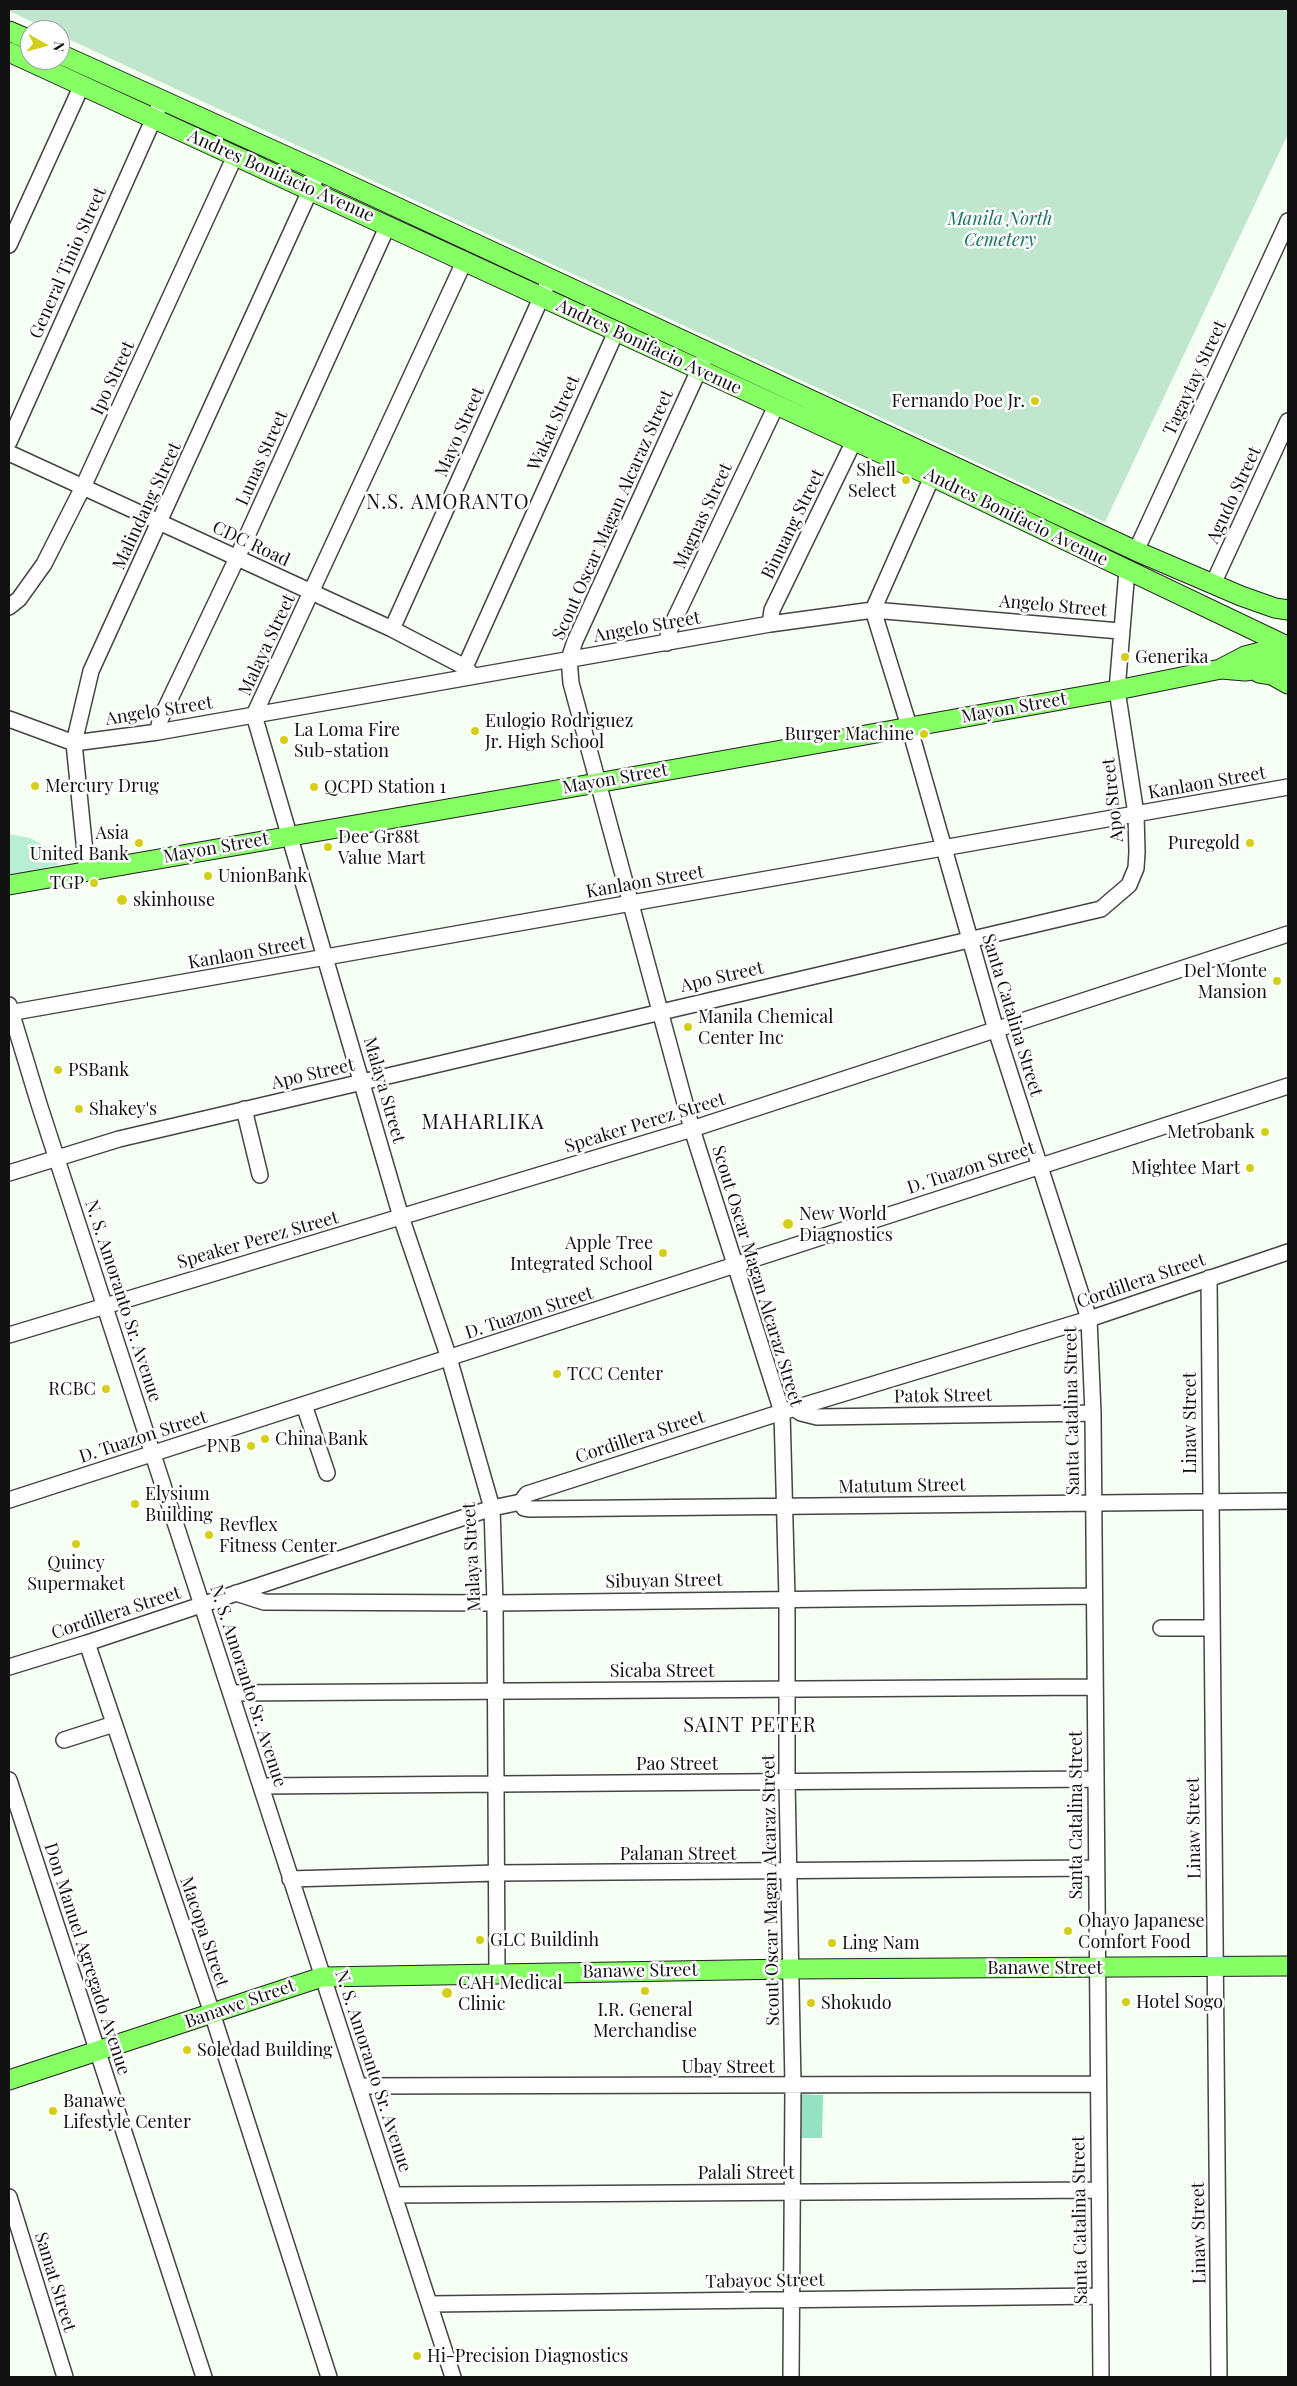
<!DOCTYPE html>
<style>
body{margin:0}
#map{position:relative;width:1297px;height:2386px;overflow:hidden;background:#f6fff4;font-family:"Playfair Display",serif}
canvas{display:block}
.frame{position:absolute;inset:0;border:10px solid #111;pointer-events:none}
.north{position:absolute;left:20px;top:20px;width:50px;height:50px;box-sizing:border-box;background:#fff;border:1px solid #a0a0a0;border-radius:50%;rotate:97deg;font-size:14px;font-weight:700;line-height:20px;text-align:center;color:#111}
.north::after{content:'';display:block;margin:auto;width:18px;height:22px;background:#d3cf16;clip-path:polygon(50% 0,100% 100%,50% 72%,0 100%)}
</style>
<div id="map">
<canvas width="1297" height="2386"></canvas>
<div class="frame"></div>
<div class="north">N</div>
</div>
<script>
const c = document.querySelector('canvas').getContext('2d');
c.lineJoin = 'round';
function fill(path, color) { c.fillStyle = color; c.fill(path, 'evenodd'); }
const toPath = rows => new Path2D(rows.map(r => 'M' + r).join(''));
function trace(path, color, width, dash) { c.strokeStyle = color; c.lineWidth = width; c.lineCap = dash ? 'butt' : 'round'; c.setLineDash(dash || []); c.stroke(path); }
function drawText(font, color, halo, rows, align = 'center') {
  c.font = font + ' "Playfair Display",serif'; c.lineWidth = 5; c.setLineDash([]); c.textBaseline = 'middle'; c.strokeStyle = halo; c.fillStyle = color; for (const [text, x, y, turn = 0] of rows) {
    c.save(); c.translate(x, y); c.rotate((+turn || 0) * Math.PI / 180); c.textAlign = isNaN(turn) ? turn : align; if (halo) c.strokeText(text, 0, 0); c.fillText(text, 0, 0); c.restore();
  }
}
const green = toPath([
 [9,834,30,838,52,850,58,865,9,876]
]);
const forest = toPath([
 [798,2094,823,2095,822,2138,798,2138]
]);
const cemetery = toPath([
 [9,9,1288,9,1288,134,1105,522,60,35,60,30,50,30,9,11]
]);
const minor = toPath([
 [9,245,82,85],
 [465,260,254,715,401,1217,449,1358,492,1508,495,1603,497,1973],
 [703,361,575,641,569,659,571,683,692,1129,782,1412,787,1598,787,1782,793,2085,791,2377],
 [9,442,162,100],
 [9,453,392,629,465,667,473,676],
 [936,468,873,610,909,726,996,1030,1089,1319,1093,1413,1101,2377],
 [1136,551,1288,221],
 [1213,584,1288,421],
 [9,607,19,599,44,564,83,487,235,156],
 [770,624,772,610,854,441],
 [392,629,550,278],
 [667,643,669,631,776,406],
 [465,667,616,332],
 [9,719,74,743,158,732,770,624,873,610,1120,631],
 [158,732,160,720,237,558,388,225],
 [87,872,74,743,91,671,319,171],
 [9,1005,39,1104,453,2377],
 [9,1013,1288,787],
 [244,1109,260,1175],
 [9,1173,119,1139,1101,909,1129,885,1136,868,1137,852,1136,814,1117,690,1127,570],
 [1209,1278,1219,2377],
 [9,1335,692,1129,1288,934],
 [304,1405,327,1473],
 [795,1409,801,1413,817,1417,1093,1413],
 [9,1500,1288,1086],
 [521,1502,524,1508,530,1509,1288,1501],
 [236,1593,264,1602,495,1603,1093,1596],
 [1161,1628,1211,1628],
 [87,1643,212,2013,329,2377],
 [9,1667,87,1643,492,1508,521,1502,527,1494,782,1412,1089,1319,1288,1252],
 [231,1693,1094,1687],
 [64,1740,114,1724],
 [9,1780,204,2377],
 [261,1786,1094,1779],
 [290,1879,496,1873,1095,1868],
 [359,2086,1097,2084],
 [394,2195,1098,2190],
 [9,2197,65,2377],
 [430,2304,1100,2296]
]);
const major = toPath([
 [9,31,30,40],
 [9,52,933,477,1287,646,1288,649],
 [60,54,319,171,1136,551,1241,596,1275,608,1288,610],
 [1222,668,1245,656,1288,645],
 [1259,673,1272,675,1288,684],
 [9,885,597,783,1117,690,1221,669,1245,671,1288,665],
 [9,2080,322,1977,790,1969,1288,1966]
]);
const markers = [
 [1035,401,5,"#d3cf16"],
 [906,480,5,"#d3cf16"],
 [1125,657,5,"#d3cf16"],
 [475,731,5,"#d3cf16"],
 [924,734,5,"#d3cf16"],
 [284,740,5,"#d3cf16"],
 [35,786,5,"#d3cf16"],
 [314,787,5,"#d3cf16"],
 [139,843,5,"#d3cf16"],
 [1250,843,5,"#d3cf16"],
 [328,847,5,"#d3cf16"],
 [208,876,5,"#d3cf16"],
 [94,883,5,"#d3cf16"],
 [122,900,6,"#d3cf16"],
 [1277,981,5,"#d3cf16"],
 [688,1027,5,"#d3cf16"],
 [58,1070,5,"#d3cf16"],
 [79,1109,5,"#d3cf16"],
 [1265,1132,5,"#d3cf16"],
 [1250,1168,5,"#d3cf16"],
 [788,1224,6,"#d3cf16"],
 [663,1253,5,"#d3cf16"],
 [557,1374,5,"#d3cf16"],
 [106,1389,5,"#d3cf16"],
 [265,1439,5,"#d3cf16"],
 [251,1446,5,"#d3cf16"],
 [135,1504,5,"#d3cf16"],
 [209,1535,5,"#d3cf16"],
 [76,1544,5,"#d3cf16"],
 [1068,1931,5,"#d3cf16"],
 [480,1940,5,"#d3cf16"],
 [832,1943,5,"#d3cf16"],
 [645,1991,5,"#d3cf16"],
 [447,1993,6,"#d3cf16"],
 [1126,2002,5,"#d3cf16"],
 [811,2003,5,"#d3cf16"],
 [187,2050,5,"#d3cf16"],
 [53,2111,5,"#d3cf16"],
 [417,2356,5,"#d3cf16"]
];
const streetNames = [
 ["Andres Bonifacio Avenue",281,176,24],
 ["General Tinio Street",68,263,-66],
 ["Andres Bonifacio Avenue",649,347,25],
 ["Ipo Street",113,378,-65],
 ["Tagaytay Street",1195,378,-65],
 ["Wakat Street",554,423,-66],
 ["Mayo Street",460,432,-66],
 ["Lunas Street",262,458,-66],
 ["Agudo Street",1234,495,-65],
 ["Malindang Street",147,506,-65],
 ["Scout Oscar Magan Alcaraz Street",613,515,-66],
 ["Magnas Street",703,516,-65],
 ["Andres Bonifacio Avenue",1016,517,26],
 ["Binuang Street",793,524,-64],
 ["CDC Road",251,544,25],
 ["Angelo Street",1053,606,5],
 ["Angelo Street",647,627,-10],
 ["Malaya Street",267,645,-65],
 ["Mayon Street",1014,708,-10],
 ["Angelo Street",159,711,-9],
 ["Mayon Street",615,779,-10],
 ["Kanlaon Street",1207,783,-10],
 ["Apo Street",1113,800,-96],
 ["Mayon Street",216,848,-10],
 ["Kanlaon Street",645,882,-10],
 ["Kanlaon Street",247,953,-10],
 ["Apo Street",722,977,-13],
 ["Santa Catalina Street",1012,1015,73],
 ["Apo Street",313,1074,-13],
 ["Malaya Street",384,1090,74],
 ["Speaker Perez Street",645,1123,-17],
 ["D. Tuazon Street",971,1168,-18],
 ["Speaker Perez Street",258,1240,-16],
 ["Scout Oscar Magan Alcaraz Street",757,1276,73],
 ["Cordillera Street",1141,1281,-19],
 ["N. S. Amoranto Sr. Avenue",123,1301,72],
 ["D. Tuazon Street",529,1313,-18],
 ["Patok Street",943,1396,-1],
 ["Santa Catalina Street",1072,1411,-91],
 ["Linaw Street",1190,1423,-90],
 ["D. Tuazon Street",143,1437,-18],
 ["Cordillera Street",640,1437,-18],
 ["Matutum Street",902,1486,-1],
 ["Malaya Street",472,1557,-93],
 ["Sibuyan Street",664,1581,-1],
 ["Cordillera Street",116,1613,-18],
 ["Sicaba Street",662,1671],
 ["N. S. Amoranto Sr. Avenue",248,1686,72],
 ["Pao Street",677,1764],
 ["Santa Catalina Street",1076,1815,-90],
 ["Linaw Street",1194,1828,-91],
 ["Palanan Street",678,1854],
 ["Scout Oscar Magan Alcaraz Street",771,1890,-91],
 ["Macopa Street",204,1932,71],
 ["Don Manuel Agregado Avenue",87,1959,72],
 ["Banawe Street",1045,1968],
 ["Banawe Street",640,1971,-1],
 ["Banawe Street",240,2004,-19],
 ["Ubay Street",728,2067],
 ["N. S. Amoranto Sr. Avenue",373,2071,72],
 ["Palali Street",746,2173],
 ["Santa Catalina Street",1080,2220,-91],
 ["Linaw Street",1199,2233,-91],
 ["Tabayoc Street",765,2281,-1],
 ["Samat Street",55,2282,73]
];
const parkNames = [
 ["Manila North",1000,219],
 ["Cemetery",1000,240]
];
const poiNames = [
 ["Fernando Poe Jr.",1025,401,"right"],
 ["Shell",896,470,"right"],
 ["Select",896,491,"right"],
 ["Generika",1135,657],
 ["Eulogio Rodriguez",485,721],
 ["Jr. High School",485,742],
 ["La Loma Fire",294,730],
 ["Sub-station",294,751],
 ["Burger Machine",914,734,"right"],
 ["Mercury Drug",45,786],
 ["QCPD Station 1",324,787],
 ["Asia",129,833,"right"],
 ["United Bank",129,854,"right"],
 ["Dee Gr88t",338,837],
 ["Value Mart",338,858],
 ["Puregold",1240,843,"right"],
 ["UnionBank",218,876],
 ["TGP",84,883,"right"],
 ["skinhouse",133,900],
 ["Del Monte",1267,971,"right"],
 ["Mansion",1267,992,"right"],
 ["Manila Chemical",698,1017],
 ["Center Inc",698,1038],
 ["PSBank",68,1070],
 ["Shakey's",89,1109],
 ["Metrobank",1255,1132,"right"],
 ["Mightee Mart",1240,1168,"right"],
 ["New World",799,1214],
 ["Diagnostics",799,1235],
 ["Apple Tree",653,1243,"right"],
 ["Integrated School",653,1264,"right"],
 ["TCC Center",567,1374],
 ["RCBC",96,1389,"right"],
 ["China Bank",275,1439],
 ["PNB",241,1446,"right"],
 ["Elysium",145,1494],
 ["Building",145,1515],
 ["Revflex",219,1525],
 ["Fitness Center",219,1546],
 ["Quincy",76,1563,"center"],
 ["Supermaket",76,1584,"center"],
 ["Ohayo Japanese",1078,1921],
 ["Comfort Food",1078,1942],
 ["GLC Buildinh",490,1940],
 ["Ling Nam",842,1943],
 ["CAH Medical",458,1983],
 ["Clinic",458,2004],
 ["Hotel Sogo",1136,2002],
 ["Shokudo",821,2003],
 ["I.R. General",645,2010,"center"],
 ["Merchandise",645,2031,"center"],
 ["Soledad Building",197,2050],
 ["Banawe",63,2101],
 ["Lifestyle Center",63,2122],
 ["Hi-Precision Diagnostics",427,2356]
];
const quarterNames = [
 ["N.S. AMORANTO",448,503],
 ["MAHARLIKA",483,1123],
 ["SAINT PETER",750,1726]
];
fill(green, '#b8efd4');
fill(forest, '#95e2c2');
fill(cemetery, '#c0e6ce');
trace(minor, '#444', 18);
trace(major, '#222', 21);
trace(minor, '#fff', 15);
trace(major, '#86ff64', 19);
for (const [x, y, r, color] of markers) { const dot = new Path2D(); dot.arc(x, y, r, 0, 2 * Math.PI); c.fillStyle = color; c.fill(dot); trace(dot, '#fff', 2); }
drawText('18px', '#111', '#fff', streetNames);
drawText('italic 18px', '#177262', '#fff', parkNames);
drawText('18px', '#111', '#fff', poiNames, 'left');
c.letterSpacing = '1px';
drawText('20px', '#111', '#fff', quarterNames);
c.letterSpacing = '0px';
</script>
